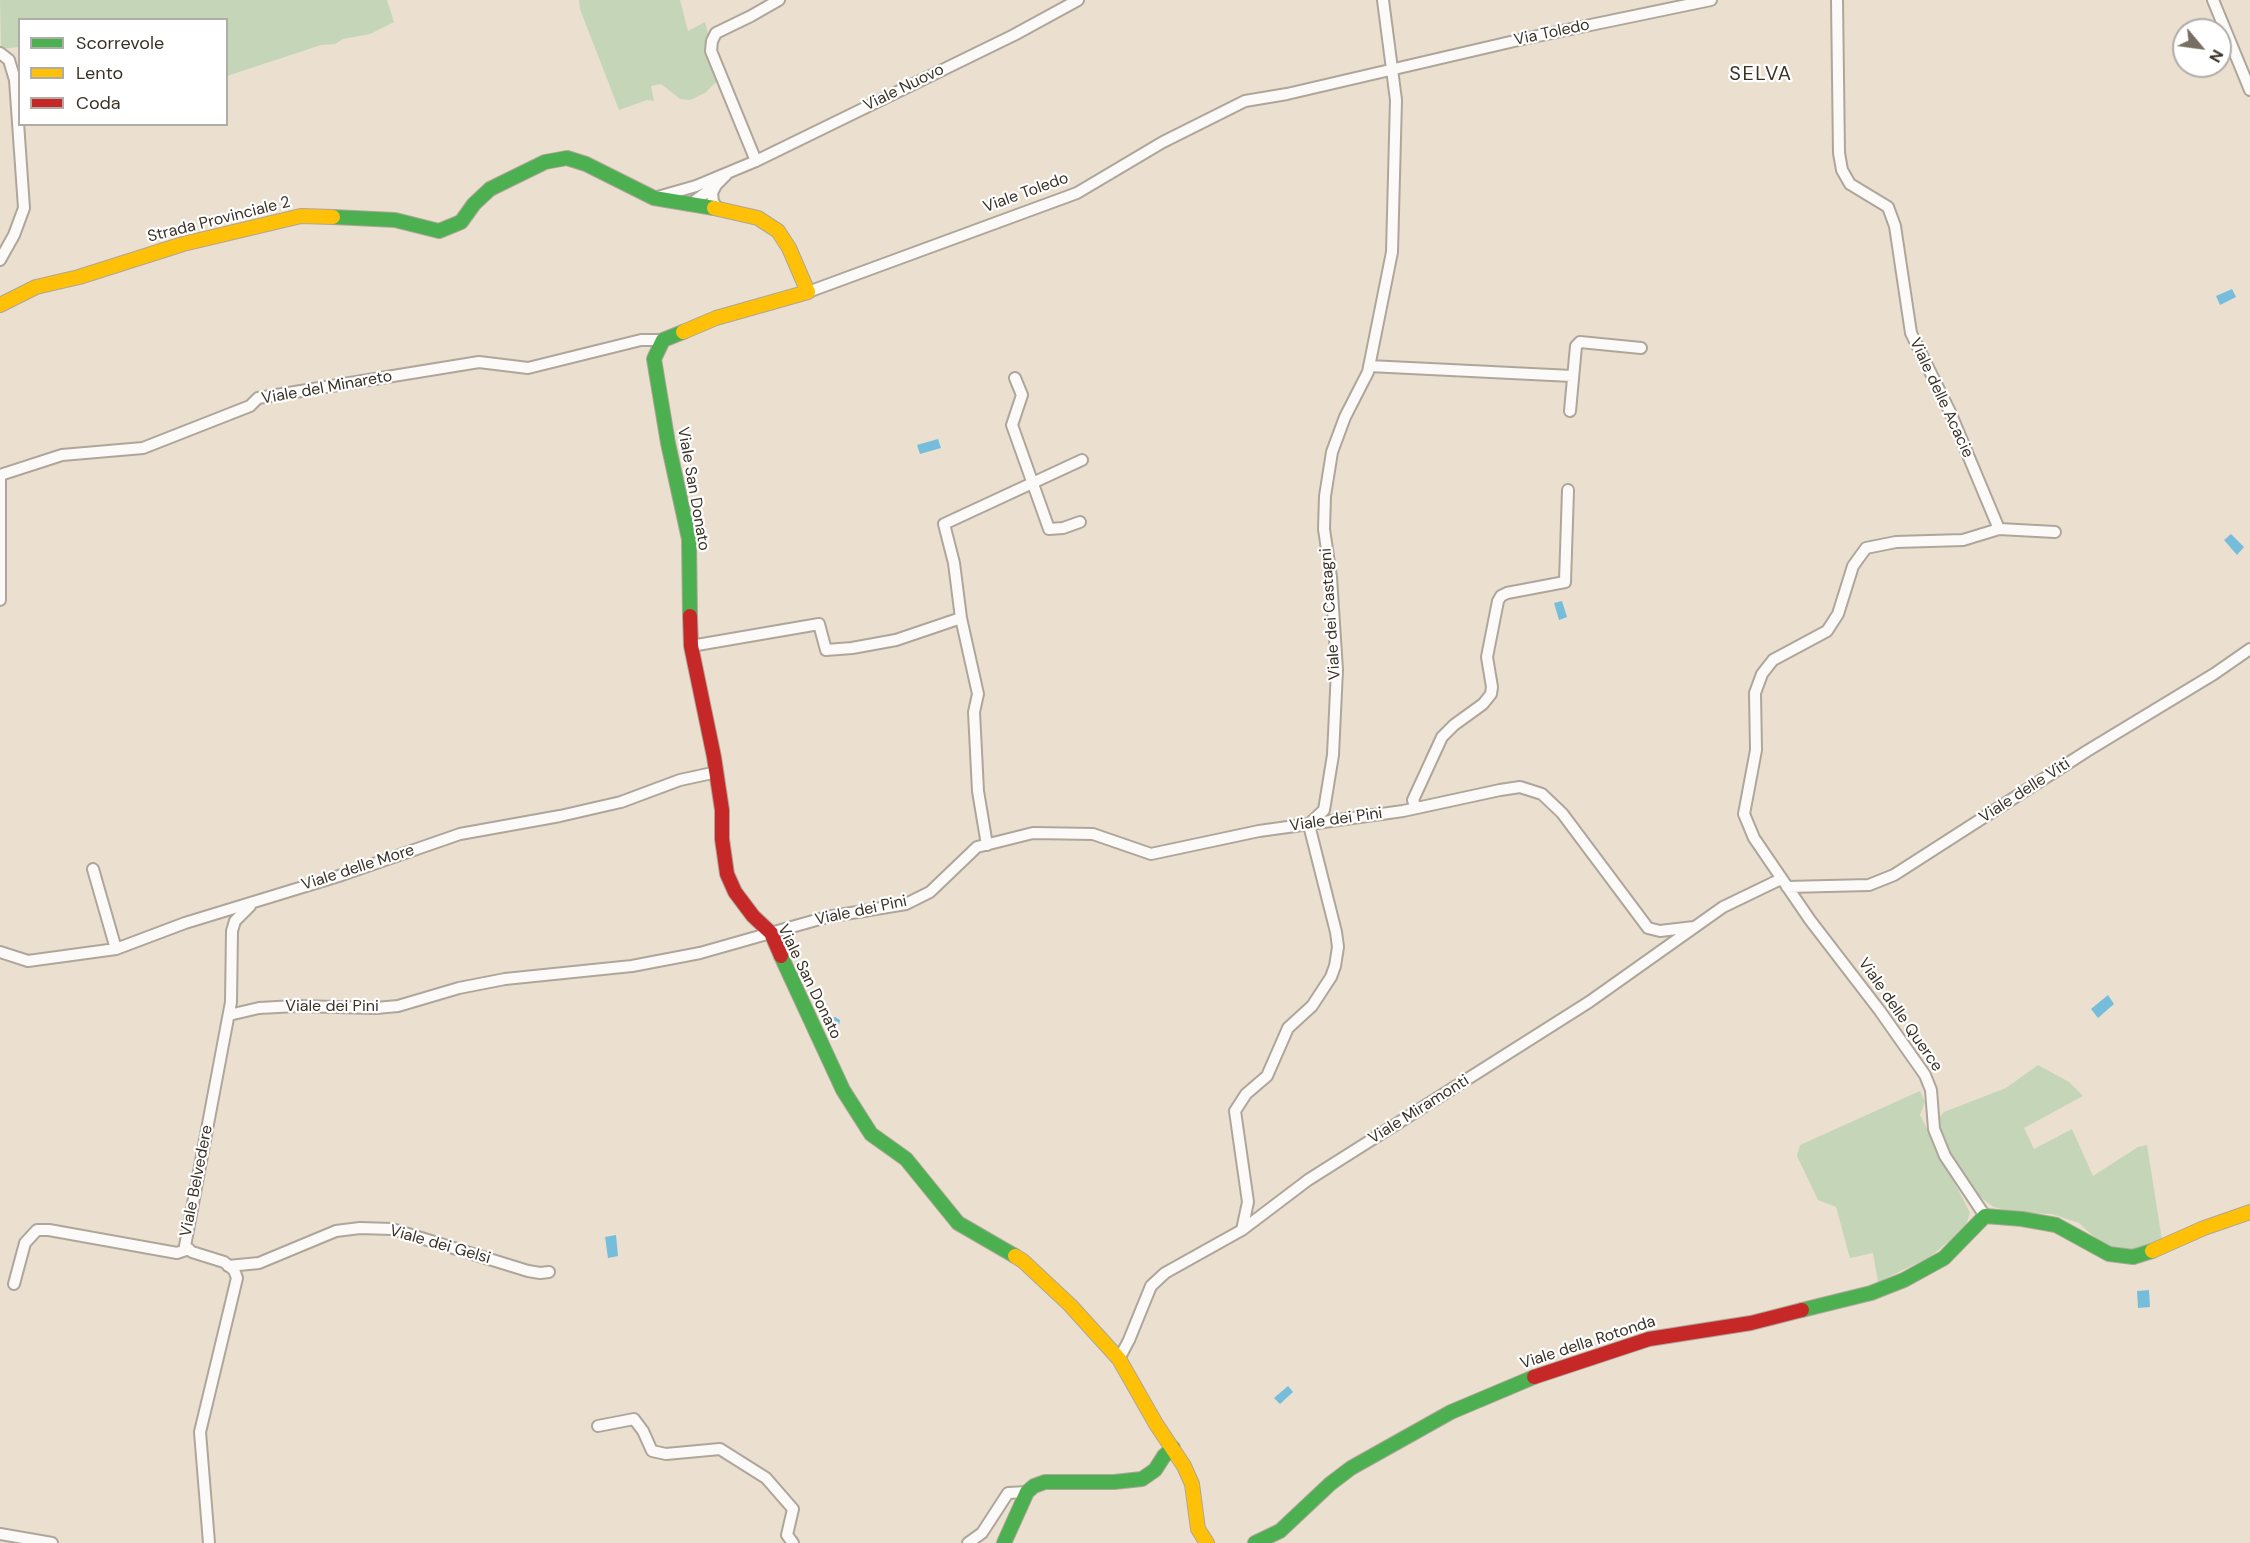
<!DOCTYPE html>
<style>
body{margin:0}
#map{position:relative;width:2250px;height:1543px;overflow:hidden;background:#ebdfcf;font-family:"DM Sans",sans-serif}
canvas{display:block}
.legend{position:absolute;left:18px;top:18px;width:210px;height:108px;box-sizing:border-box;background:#fff;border:2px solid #b0ada9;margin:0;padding:8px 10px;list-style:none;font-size:18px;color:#3a3227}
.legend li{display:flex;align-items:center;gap:12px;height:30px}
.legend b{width:30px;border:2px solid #b0ada9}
.north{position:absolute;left:2172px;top:18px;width:60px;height:60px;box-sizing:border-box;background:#fff;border:2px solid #b0ada9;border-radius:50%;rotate:119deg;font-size:16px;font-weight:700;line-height:24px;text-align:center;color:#3a3227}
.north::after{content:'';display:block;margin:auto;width:21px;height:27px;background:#786f62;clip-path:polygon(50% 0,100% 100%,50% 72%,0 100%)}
</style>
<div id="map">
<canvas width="2250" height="1543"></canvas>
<ul class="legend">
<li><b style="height:8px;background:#4caf50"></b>Scorrevole</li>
<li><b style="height:8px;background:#ffc107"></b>Lento</li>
<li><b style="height:8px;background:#c62828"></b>Coda</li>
</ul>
<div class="north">N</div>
</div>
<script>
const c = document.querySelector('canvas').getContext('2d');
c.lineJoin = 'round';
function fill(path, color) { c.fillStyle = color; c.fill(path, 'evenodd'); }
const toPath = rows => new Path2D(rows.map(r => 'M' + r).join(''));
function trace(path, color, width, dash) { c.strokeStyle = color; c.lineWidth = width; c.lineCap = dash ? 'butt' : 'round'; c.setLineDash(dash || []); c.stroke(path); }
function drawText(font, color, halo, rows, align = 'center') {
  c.font = font + ' "DM Sans",sans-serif'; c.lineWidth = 4.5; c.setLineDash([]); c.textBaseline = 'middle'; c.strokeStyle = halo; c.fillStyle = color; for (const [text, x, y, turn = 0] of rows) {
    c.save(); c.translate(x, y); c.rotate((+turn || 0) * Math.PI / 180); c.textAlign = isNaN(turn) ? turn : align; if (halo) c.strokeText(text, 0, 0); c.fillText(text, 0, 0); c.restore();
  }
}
const green = toPath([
 [0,0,387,0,394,22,370,34,343,39,335,44,321,45,227,76,226,20,20,20,19,47,1,49],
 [579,0,680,0,688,31,705,22,720,78,705,93,690,100,680,99,661,84,651,86,654,101,647,100,619,110,580,9],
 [2038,1065,2069,1082,2083,1096,2024,1128,2034,1149,2072,1129,2093,1176,2138,1147,2147,1145,2162,1240,2157,1245,2135,1251,2113,1250,2101,1243,2079,1223,2052,1214,2014,1212,1994,1207,1980,1197,1967,1182,1940,1135,1938,1119,1944,1112,2006,1088],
 [1920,1091,1925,1102,1920,1115,1970,1213,1965,1228,1930,1257,1878,1282,1873,1253,1850,1258,1836,1207,1818,1200,1797,1156,1800,1145]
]);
const water = toPath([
 [2232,289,2236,297,2220,305,2216,296],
 [938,439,941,448,920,454,917,445],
 [2231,534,2244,547,2237,555,2224,540],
 [1562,601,1567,617,1559,620,1554,603],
 [2108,995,2114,1004,2098,1018,2091,1009],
 [835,1017,840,1020,839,1025,829,1030,825,1028,824,1021],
 [616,1235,618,1256,608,1258,605,1237],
 [2149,1290,2150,1307,2138,1308,2137,1291],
 [1288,1386,1293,1392,1280,1404,1274,1398]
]);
const street = toPath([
 [1837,0,1839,153,1842,170,1850,184,1888,207,1895,226,1911,333,1950,412,1999,529],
 [2213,0,2250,90],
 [0,53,9,60,15,80,24,208,14,235,0,260],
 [756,161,711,51,712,41,716,33,751,16,779,0],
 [654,198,696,186,756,161,1014,35,1078,0],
 [689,205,715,186],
 [719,210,713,202,712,193,716,185,726,175],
 [808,292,1077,193,1163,142,1245,101,1287,94,1523,39,1711,0],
 [1369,366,1572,376],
 [1015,378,1022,395,1012,425,1049,529,1063,528,1080,522],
 [1570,411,1576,346,1580,342,1641,348],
 [0,475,62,455,143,448,250,406,258,398,479,362,528,368,641,340,663,340],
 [0,600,0,475],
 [691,646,819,624,826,650,852,648,896,640,961,618],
 [1416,808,1413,800,1442,737,1454,725,1483,704,1491,694,1492,687,1487,657,1498,601,1501,596,1507,593,1565,582,1568,490],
 [1309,824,1324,810,1333,755,1337,670,1331,577,1324,529,1325,496,1332,452,1345,417,1368,372,1392,252,1396,100,1383,0],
 [987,845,978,791,974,712,978,694,961,618,954,563,944,524,1082,460],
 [93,869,116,949],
 [1787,887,1869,885,1894,875,2087,751,2214,674,2250,649],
 [0,952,28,961,116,949,185,923,342,875,460,834,560,816,621,802,680,780,717,772],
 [229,1015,259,1008,296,1006,376,1008,398,1006,459,988,505,979,632,966,700,953,827,917,906,904,930,892,977,847,1033,833,1093,834,1151,854,1259,831,1403,811,1500,790,1520,787,1542,794,1562,813,1648,928,1660,931,1694,927],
 [1985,1216,1945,1156,1934,1129,1931,1090,1925,1075,1880,1011,1810,920,1754,838,1744,814,1756,750,1755,693,1762,674,1773,660,1827,631,1838,614,1853,566,1866,548,1896,542,1963,540,1999,529,2055,532],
 [1242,1230,1248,1202,1235,1111,1246,1094,1267,1076,1288,1028,1312,1006,1331,977,1335,966,1338,947,1336,932,1309,825],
 [228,1266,259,1263,336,1231,360,1228,392,1229,528,1271,540,1273,549,1272],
 [14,1284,25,1243,37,1230,49,1230,177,1253,189,1249],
 [1119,1359,1129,1340,1151,1286,1165,1273,1242,1230,1308,1180,1589,1002,1723,907,1781,879],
 [598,1426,634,1419,643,1431,652,1451,666,1454,720,1449,766,1478,793,1509,787,1535,793,1543],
 [0,1534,52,1543],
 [209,1543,200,1432,237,1278,234,1270,224,1262,192,1252,185,1246,231,1002,232,931,235,921,250,906],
 [968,1543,982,1533,1008,1493,1027,1492]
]);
const fast = toPath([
 [333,217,395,220,439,231,461,222,474,204,490,189,545,162,567,158,586,164,654,198,714,208],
 [683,332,663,340,654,359,668,443,689,539,690,616],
 [781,956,843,1090,871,1134,906,1159,958,1223,1015,1256],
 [1802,1310,1871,1293,1904,1280,1944,1258,1985,1216,2022,1219,2056,1225,2109,1254,2133,1257,2152,1251],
 [1004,1543,1027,1492,1034,1486,1045,1482,1114,1482,1142,1479,1155,1470,1164,1456,1173,1448],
 [1255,1543,1280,1531,1330,1484,1351,1468,1451,1412,1534,1377]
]);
const slow = toPath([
 [0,305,36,287,79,277,183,244,301,216,333,217],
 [683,332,716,318,808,292,789,248,778,231,758,218,714,208],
 [2152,1251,2204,1228,2250,1212],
 [1015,1256,1023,1261,1070,1305,1119,1359,1156,1424,1184,1466,1192,1484,1198,1529,1207,1543]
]);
const jam = toPath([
 [690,616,691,646,714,757,722,810,722,839,727,874,735,892,753,916,771,933,781,956],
 [1534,1377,1649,1339,1751,1323,1802,1310]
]);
const streetNames = [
 ["Via Toledo",1552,33,-12],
 ["Viale Nuovo",904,88,-26],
 ["Viale Toledo",1026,193,-20],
 ["Strada Provinciale 2",219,220,-14],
 ["Viale del Minareto",327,388,-10],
 ["Viale delle Acacie",1941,398,65],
 ["Viale San Donato",693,489,80],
 ["Viale dei Castagni",1331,614,-94],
 ["Viale delle Viti",2025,791,-33],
 ["Viale dei Pini",1336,820,-8],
 ["Viale delle More",358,868,-18],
 ["Viale dei Pini",861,911,-12],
 ["Viale San Donato",809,982,64],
 ["Viale dei Pini",332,1007],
 ["Viale delle Querce",1900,1015,55],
 ["Viale Miramonti",1419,1110,-32],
 ["Viale Belvedere",197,1181,-79],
 ["Viale dei Gelsi",440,1245,16],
 ["Viale della Rotonda",1588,1343,-18]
];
const quarterNames = [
 ["SELVA",1761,75]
];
fill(green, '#c4d6b7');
fill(water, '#76bddc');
trace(street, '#aea69a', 14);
trace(fast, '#aea69a', 16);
trace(slow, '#aea69a', 16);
trace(jam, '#aea69a', 16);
trace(street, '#fcfaf8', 10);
trace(fast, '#4caf50', 14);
trace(slow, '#ffc107', 14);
trace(jam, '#c62828', 14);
drawText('16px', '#3a3227', '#fff', streetNames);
c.letterSpacing = '1.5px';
drawText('20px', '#3a3227', '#fff', quarterNames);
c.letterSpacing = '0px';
</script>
